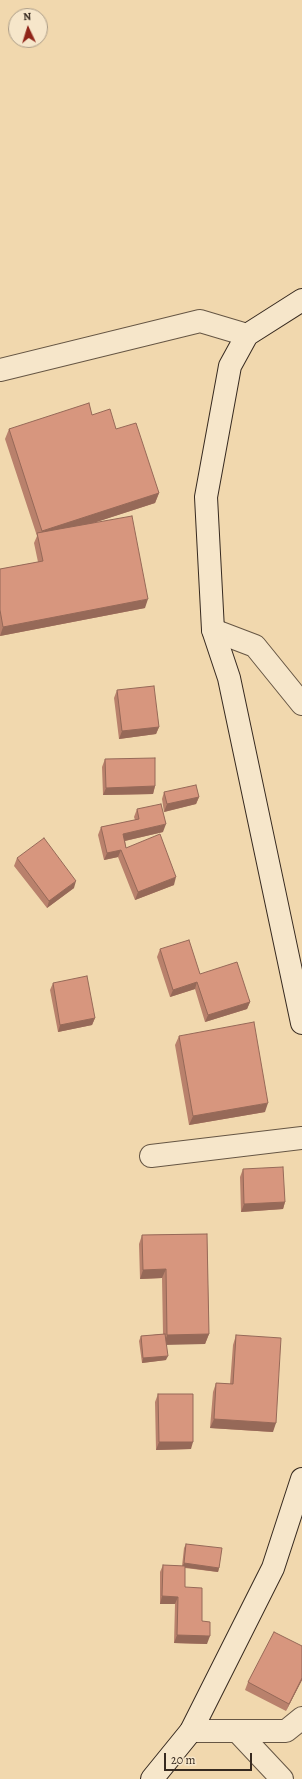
<!DOCTYPE html>
<style>
body{margin:0}
#map{position:relative;width:302px;height:1779px;overflow:hidden;background:#f1d8ae;font-family:Alegreya,serif}
canvas{display:block}
.north{position:absolute;left:8px;top:8px;width:40px;height:40px;box-sizing:border-box;background:#f6e6ca;border:1px solid #aa9b86;border-radius:50%;rotate:356deg;font-size:11px;font-weight:700;line-height:16px;text-align:center;color:#372a20}
.north::after{content:'';display:block;margin:auto;width:14px;height:18px;background:#8f2418;clip-path:polygon(50% 0,100% 100%,50% 72%,0 100%)}
.scale{position:absolute;left:164px;top:1753px;width:88px;height:18px;box-sizing:border-box;border:2px solid #372a20;border-top:0;padding-left:5px;font-size:12px;line-height:14px;white-space:nowrap;color:#372a20;-webkit-text-stroke:3px #f6e6ca;paint-order:stroke}
</style>
<div id="map">
<canvas width="302" height="1779"></canvas>
<div class="north">N</div>
<div class="scale">20 m</div>
</div>
<script>
const c = document.querySelector('canvas').getContext('2d');
c.lineJoin = 'round';
const toPath = rows => new Path2D(rows.map(r => 'M' + r).join(''));
function trace(path, color, width, dash) { c.strokeStyle = color; c.lineWidth = width; c.lineCap = dash ? 'butt' : 'round'; c.setLineDash(dash || []); c.stroke(path); }
function fill(path, color) { c.fillStyle = color; c.fill(path, 'evenodd'); }
const minor = toPath([
 [0,370,200,321,247,335],
 [213,630,255,646,302,704],
 [151,1156,302,1138],
 [191,1731,286,1731,302,1718],
 [237,1731,282,1779]
]);
const secondary = toPath([
 [302,300,247,335,230,366,206,497,213,630,229,678,302,1023],
 [152,1779,191,1731,273,1568,302,1479]
]);
const wall = toPath([
 [92,415,116,429,159,493,155,503,93,523,145,608,0,636,0,569,38,562,34,543,37,536,5,439,9,429],
 [117,690,159,727,156,734,119,739,114,698],
 [105,759,155,786,153,794,103,795,102,767],
 [164,792,199,797,196,804,164,812,162,799],
 [137,809,163,832,125,841,126,848,174,885,135,900,118,857,104,860,98,835,101,827,135,820,134,817],
 [17,858,74,888,47,908,14,866],
 [160,949,200,974,250,1002,247,1009,205,1022,195,989,170,997,157,957],
 [53,983,95,1018,92,1025,58,1032,50,990],
 [179,1036,265,1112,189,1125,175,1045],
 [243,1169,285,1202,283,1209,241,1212,240,1177],
 [207,1234,209,1334,205,1344,166,1344,166,1360,142,1363,139,1341,141,1336,163,1334,162,1278,140,1279,139,1244,142,1235],
 [236,1335,273,1432,210,1428,213,1392,216,1383,230,1384,233,1345],
 [158,1394,191,1449,156,1450,155,1402],
 [186,1544,219,1568,218,1572,185,1568,185,1587,202,1621,207,1644,174,1643,175,1604,160,1604,160,1572,163,1565,182,1566,184,1548],
 [302,1646,302,1680,286,1711,245,1690,248,1682]
]);
const shadedWall = toPath([
 [159,493,155,503,38,541,42,531],
 [148,599,145,608,0,636,3,627],
 [159,727,156,734,119,739,122,731],
 [155,786,153,794,103,795,106,788],
 [199,797,196,804,164,812,167,804],
 [166,824,163,832,120,842,123,834],
 [121,850,118,857,104,860,107,853],
 [176,877,174,885,135,900,138,892],
 [76,881,74,888,47,908,49,901],
 [197,982,195,989,170,997,173,990],
 [250,1002,247,1009,205,1022,208,1015],
 [95,1018,92,1025,58,1032,60,1025],
 [268,1103,265,1112,189,1125,193,1116],
 [285,1202,283,1209,241,1212,244,1204],
 [166,1269,162,1278,140,1279,143,1270],
 [209,1334,205,1344,164,1345,167,1335],
 [168,1356,166,1360,142,1363,143,1358],
 [214,1419,276,1423,273,1432,210,1428],
 [159,1442,193,1442,191,1449,156,1450],
 [184,1563,219,1568,218,1572,182,1567],
 [162,1596,178,1597,175,1604,160,1604],
 [177,1635,210,1636,207,1644,174,1643],
 [302,1678,302,1680,286,1711,289,1704]
]);
const building = toPath([
 [89,403,92,415,110,409,116,429,136,423,159,493,42,531,9,429,89,403],
 [132,516,148,599,3,627,0,610,0,569,43,561,37,533,132,516],
 [154,686,159,727,122,731,117,690,154,686],
 [155,758,155,786,106,788,105,759,155,758],
 [196,785,199,797,167,804,164,792,196,785],
 [161,804,166,824,123,834,126,848,160,834,176,877,138,892,121,850,107,853,101,827,139,819,137,809,161,804],
 [44,838,76,881,49,901,17,858,44,838],
 [189,940,200,974,237,962,250,1002,208,1015,197,982,173,990,160,949,189,940],
 [87,976,95,1018,60,1025,53,983,87,976],
 [254,1022,268,1103,193,1116,179,1036,254,1022],
 [283,1167,285,1202,244,1204,243,1169,283,1167],
 [207,1234,209,1334,167,1335,166,1269,143,1270,142,1235,207,1234],
 [165,1334,168,1356,143,1358,141,1336,165,1334],
 [236,1335,281,1338,276,1423,214,1419,216,1383,233,1384,236,1335],
 [158,1394,193,1394,193,1442,159,1442,158,1394],
 [186,1544,222,1548,219,1568,184,1563,186,1544],
 [163,1565,185,1566,185,1587,202,1588,202,1621,210,1622,210,1636,177,1635,178,1597,162,1596,163,1565],
 [274,1632,302,1646,302,1678,289,1704,248,1682,274,1632]
]);
trace(minor, '#665644', 24);
trace(secondary, '#372a20', 24);
trace(minor, '#f6e6ca', 22);
trace(secondary, '#f6e6ca', 22);
fill(wall, '#b9816c');
fill(shadedWall, '#966958');
fill(building, '#d7967e');
trace(building, '#966958', 1);
</script>
